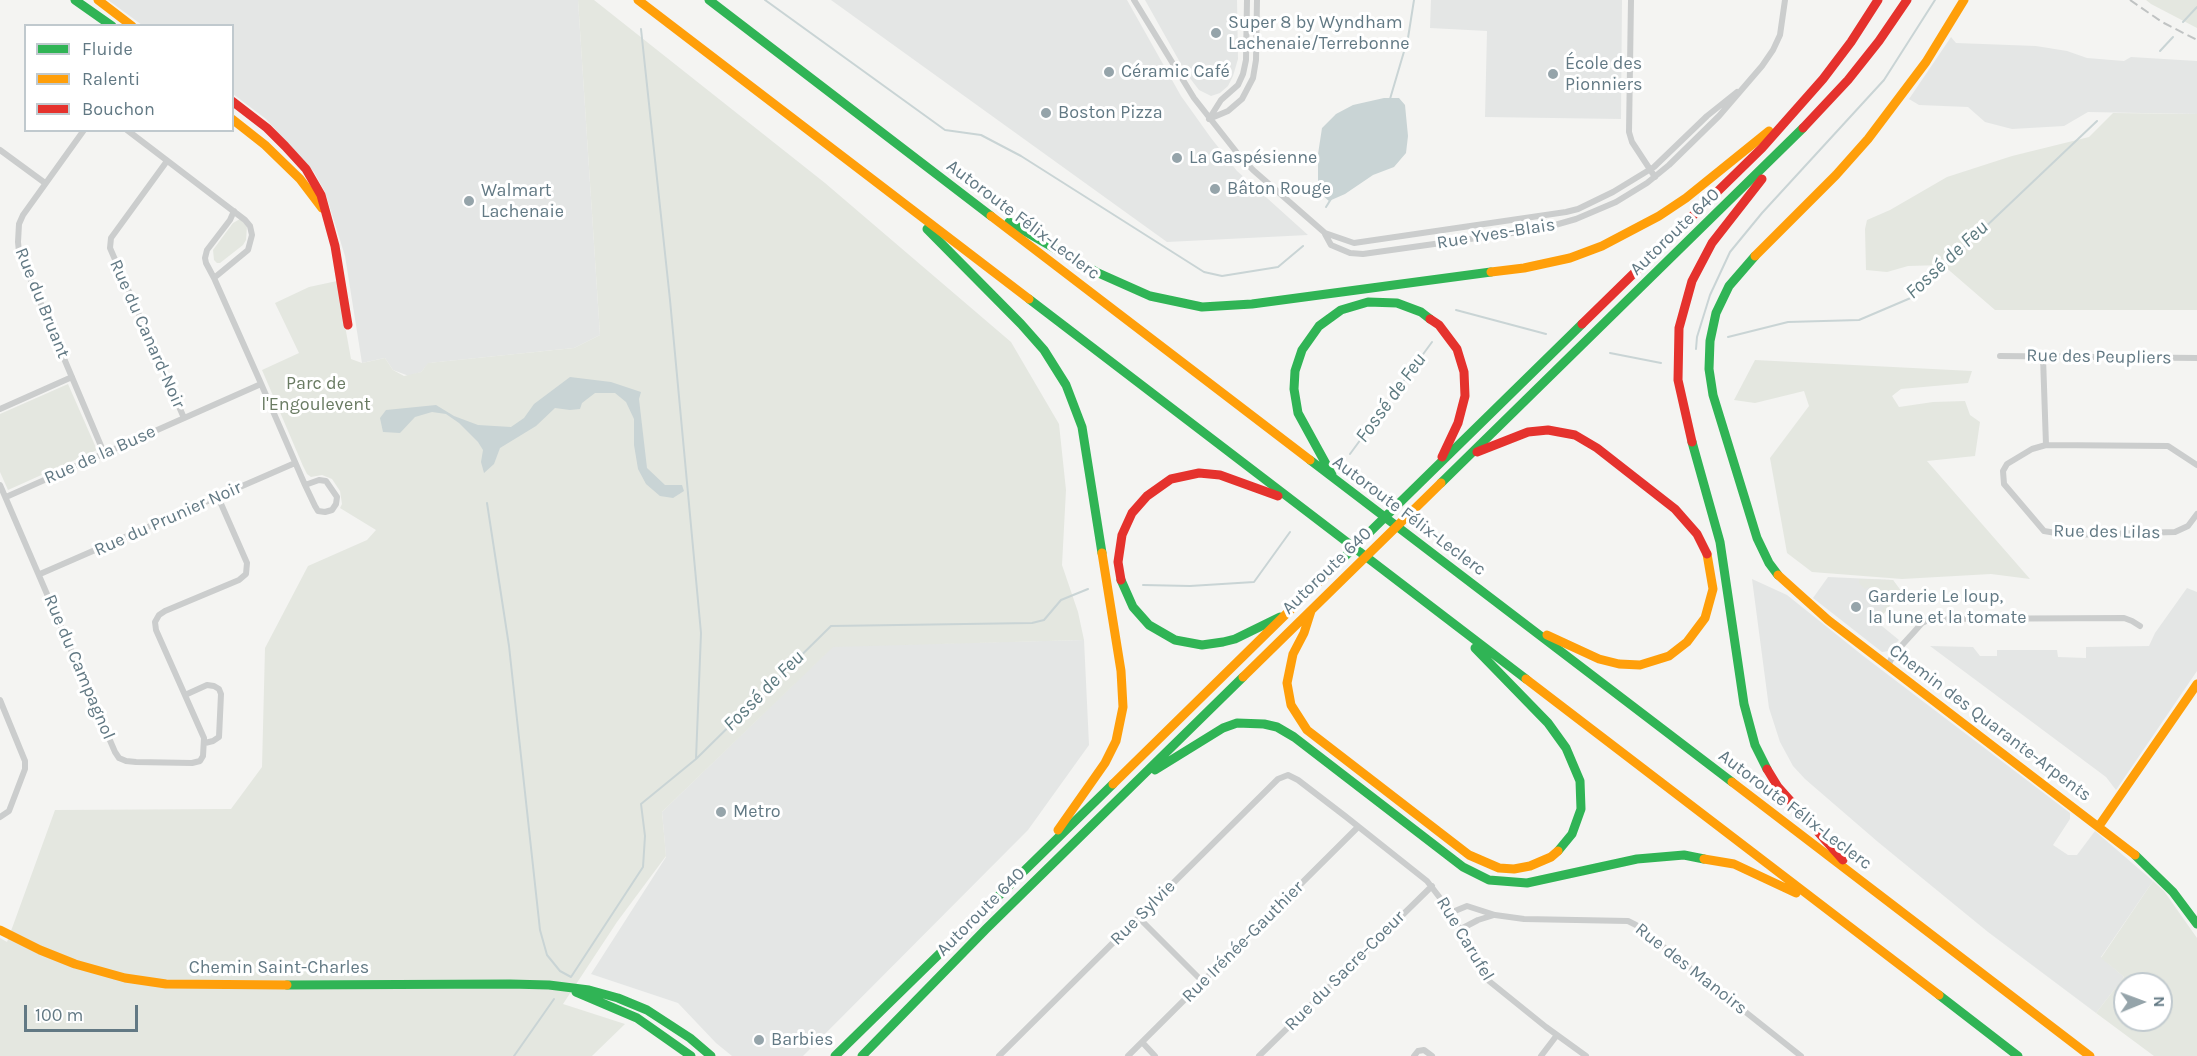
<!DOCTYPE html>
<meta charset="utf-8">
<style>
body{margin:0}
#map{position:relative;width:2197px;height:1056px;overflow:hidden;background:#f4f4f2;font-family:Karla,sans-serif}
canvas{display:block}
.legend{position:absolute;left:24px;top:24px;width:210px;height:108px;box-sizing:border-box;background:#fff;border:2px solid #c0c9ce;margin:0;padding:8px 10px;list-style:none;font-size:18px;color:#627984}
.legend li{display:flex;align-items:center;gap:12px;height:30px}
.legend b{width:30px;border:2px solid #c0c9ce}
.north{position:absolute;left:2113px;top:972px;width:60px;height:60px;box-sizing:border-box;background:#fff;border:2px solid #c0c9ce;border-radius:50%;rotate:89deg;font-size:16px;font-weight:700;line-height:24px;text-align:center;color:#627984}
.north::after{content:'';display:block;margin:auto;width:21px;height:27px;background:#95a4aa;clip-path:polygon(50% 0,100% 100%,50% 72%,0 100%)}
.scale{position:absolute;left:24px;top:1005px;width:114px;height:27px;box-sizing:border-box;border:3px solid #627984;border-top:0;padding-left:8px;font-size:18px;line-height:21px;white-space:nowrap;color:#627984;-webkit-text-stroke:4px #fff;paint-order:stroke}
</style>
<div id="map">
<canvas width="2197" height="1056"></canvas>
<ul class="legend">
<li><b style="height:8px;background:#30b455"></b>Fluide</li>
<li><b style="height:8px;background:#ff9f0a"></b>Ralenti</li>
<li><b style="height:8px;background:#e5322d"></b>Bouchon</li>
</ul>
<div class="north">N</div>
<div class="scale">100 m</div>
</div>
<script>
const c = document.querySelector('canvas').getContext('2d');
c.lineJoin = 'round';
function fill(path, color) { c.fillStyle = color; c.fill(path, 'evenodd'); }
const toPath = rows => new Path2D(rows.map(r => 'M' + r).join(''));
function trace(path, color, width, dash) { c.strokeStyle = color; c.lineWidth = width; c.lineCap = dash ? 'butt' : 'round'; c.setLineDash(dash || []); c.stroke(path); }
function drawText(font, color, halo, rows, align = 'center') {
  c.font = font + ' Karla,sans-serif'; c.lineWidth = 6; c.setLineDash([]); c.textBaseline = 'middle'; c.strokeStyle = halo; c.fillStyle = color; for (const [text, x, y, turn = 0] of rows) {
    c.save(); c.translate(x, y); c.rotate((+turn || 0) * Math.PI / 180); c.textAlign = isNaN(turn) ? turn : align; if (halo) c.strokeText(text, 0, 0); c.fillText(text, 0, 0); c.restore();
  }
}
const built = toPath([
 [108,0,578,0,600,335,574,348,429,363,421,372,409,376,393,370,385,358,362,363,345,256,325,192,314,172,266,119,233,94,232,26,142,25],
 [831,0,1127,0,1181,96,1211,138,1237,171,1308,235,1167,242],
 [1145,0,1237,0,1238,59,1233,76,1228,86,1220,93,1211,96,1199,90,1186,73],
 [1431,0,1622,0,1621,119,1485,117,1487,31,1430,28],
 [1951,37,1956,43,2036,46,2067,51,2087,58,2124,61,2131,57,2197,61,2197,114,2088,112,2064,126,2012,129,1985,122,1968,107,1919,105,1909,99],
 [1828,577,1893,580,1901,591,1877,622,1899,640,1889,651,1882,652,1813,598],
 [1752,579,1787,595,1862,655,2070,813,2070,819,2053,845,2068,855,2077,855,2095,831,2153,881,2101,957,2124,977,2096,1013,1988,932,1878,842,1805,779,1793,766,1780,742,1769,708],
 [2187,588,2197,592,2197,671,2116,790,2106,777,1930,646,1973,647,1980,656,1997,656,1997,650,2057,650,2058,657,2086,658,2086,647,2149,646,2155,633],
 [1084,640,1089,745,1028,830,803,1056,732,1056,716,1043,678,1003,591,974,666,857,662,812,833,646]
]);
const green = toPath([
 [578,0,594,0,825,183,1011,342,1059,424,1066,490,1062,565,1078,612,1084,640,833,647,662,812,666,856,617,922,563,1004,625,1024,592,1056,0,1056,0,938,7,942,55,810,231,809,262,767,265,648,308,566,367,540,376,530,340,508,342,504,340,491,332,479,322,475,311,477,307,474,303,466,262,370,299,353,275,303,309,287,337,281,351,359,362,363,385,358,393,370,404,376,421,372,428,363,574,348,600,335],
 [2146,0,2197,0,2197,28,2151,4],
 [2113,113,2197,114,2197,310,1995,310,1943,265,1908,266,1887,272,1866,270,1865,229,1867,220,1890,210,1947,177,2012,156,2089,137],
 [240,219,247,226,246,240,243,245,220,263,217,263,214,260,213,250,233,223],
 [1755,360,1972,371,1968,383,1901,389,1892,396,1899,407,1933,402,1965,401,1970,415,1980,422,1975,456,1927,461,2030,579,1991,574,1902,579,1812,572,1787,553,1770,458,1809,406,1804,391,1755,403,1734,400],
 [68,384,97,450,8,490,0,472,0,414],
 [1859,579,1893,580,1901,591,1882,616,1880,614,1888,602,1868,587,1865,589,1859,583],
 [2153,881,2164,891,2197,938,2197,1056,2154,1056,2096,1013,2124,977,2101,958],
 [2125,984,2161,984,2161,1020,2125,1020]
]);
const water = toPath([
 [1384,98,1399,98,1405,105,1408,136,1406,153,1394,167,1373,175,1345,194,1329,201,1322,195,1318,180,1318,154,1322,128,1336,114,1353,105],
 [570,377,611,382,641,392,639,399,647,468,665,485,682,485,684,491,673,498,660,496,646,484,638,469,634,445,634,419,626,402,615,393,595,393,582,403,580,409,570,410,555,408,536,426,500,448,494,464,484,473,481,462,483,450,478,442,459,423,446,414,432,412,415,417,400,433,383,432,380,418,386,410,436,405,454,416,478,425,511,427,524,418,534,404]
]);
const stream = toPath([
 [765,0,945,130,981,135,1021,156,1204,272,1222,276,1278,267,1303,246],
 [2183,22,2197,7],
 [641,29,670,300,701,633,696,759],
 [2160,51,2173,37],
 [1390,99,1408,38,1414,0],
 [1326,207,1331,199],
 [1456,310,1546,334],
 [1728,337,1788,322,1859,320,1913,297,1916,288,1941,269,2097,121],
 [1696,349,1697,337,1710,295,1730,252,1762,213,1884,80,1935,0],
 [1610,353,1661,363],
 [1350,454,1432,342],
 [487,503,509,646,540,930,547,955,560,971,571,977,643,867,645,836,641,804,696,759,831,626,1032,623,1044,620,1061,600,1088,589],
 [1143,585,1190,586,1254,582,1290,532],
 [514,1056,554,999]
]);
const street = toPath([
 [1134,0,1194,98,1238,154,1253,170,1325,233,1354,243,1566,212,1578,209,1613,192,1654,167,1707,116,1737,92],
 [1631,0,1629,132,1632,142,1655,177],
 [1209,119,1228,111,1242,99,1253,78,1256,60,1257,0],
 [1209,119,1221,100,1238,85,1243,74,1246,60,1247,0],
 [84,130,23,215,19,224,18,242,19,252,104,453],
 [127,130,245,220,250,226,252,235,248,250,214,278],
 [0,150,45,183],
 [167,161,111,238,110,248,184,418],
 [234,211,230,220,207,250,205,258,206,263,214,278,259,379,305,485,315,506,318,511,325,512,332,510,336,504,337,497,326,481,319,480,305,485],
 [1325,234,1331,245,1350,253,1363,254,1541,229,1576,219,1616,202,1647,183,1669,165,1719,116,1762,66,1773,50,1780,35,1785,0],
 [2000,356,2197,358],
 [2043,357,2046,445,2032,449,2007,464,2003,471,2004,484,2044,531,2068,535,2175,532,2188,526,2197,514],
 [0,409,72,377],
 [2046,445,2168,446,2197,465],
 [0,485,115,752,119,758,126,761,136,762,192,763,200,761,203,756,204,738,156,630,155,622,159,615,165,611,239,580,246,574,247,563,218,497],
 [6,497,261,384],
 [40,574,295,463],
 [1888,666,1893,655,1914,632,1922,623,1930,619,2124,618,2132,621,2140,626],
 [185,695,207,685,214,686,219,689,221,694,219,737,213,741,205,743],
 [0,700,25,761,25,769,9,811,0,817],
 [1450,913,1467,906,1495,915,1524,919,1628,921,1636,925,1801,1056],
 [1139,918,1203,982],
 [1459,930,1478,920,1494,915],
 [1142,1042,1155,1056],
 [999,1056,1278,779,1288,775,1298,780,1345,816,1427,881,1447,907,1489,981,1546,1027,1586,1056],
 [1128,1056,1357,828],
 [1259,1056,1432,886],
 [1414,1056,1418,1051,1424,1050,1432,1056],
 [1541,1056,1557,1035]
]);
const fast = toPath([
 [75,0,112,26],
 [709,0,991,216],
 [1009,222,1096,272,1150,296,1202,307,1252,304,1491,272],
 [927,229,1021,324,1044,350,1066,385,1082,427,1102,553],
 [1755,256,1729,286,1716,313,1710,341,1709,369,1713,395,1757,538,1769,563,1778,575],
 [1029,299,1526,679],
 [1692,442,1720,542,1744,704,1755,745,1767,769],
 [1310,460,1732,782],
 [1332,475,1298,413,1294,389,1295,371,1302,350,1319,326,1341,310,1368,302,1397,303,1421,312,1430,319],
 [1441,483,1803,128],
 [1332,569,1582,324],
 [1121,580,1133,607,1149,625,1175,640,1202,645,1223,642,1235,639,1280,617],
 [1475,648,1548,723,1566,748,1580,781,1581,809,1572,834,1558,851],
 [1155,770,1223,728,1237,723,1264,724,1277,727,1294,737,1463,867,1489,880,1527,883,1637,859,1684,855,1704,859],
 [2135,855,2173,892,2197,924],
 [287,985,510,984,549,985,589,990,618,998,647,1010,690,1038,711,1056],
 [576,992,637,1018,691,1056],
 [1939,995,2018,1056],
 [835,1056,1113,784],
 [862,1056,986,929,1243,677]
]);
const slow = toPath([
 [98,0,132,26],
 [638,0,1029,299],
 [232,119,265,145,300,179,322,208],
 [991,216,1310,460],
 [1755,256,1836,175,1868,139,1926,62,1964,0],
 [1491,272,1524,268,1570,258,1602,246,1659,216,1686,198,1769,131],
 [1778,575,1828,620,2135,855],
 [1311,611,1304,633,1293,654,1287,683,1291,705,1307,730,1469,855,1499,868,1514,869,1530,866,1551,857,1558,851],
 [1547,635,1599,659,1619,664,1640,665,1669,656,1687,642,1705,618,1713,589,1707,554],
 [1243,677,1441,483],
 [1526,679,1939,995],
 [1732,782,2090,1056],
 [1113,784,1332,569],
 [2099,826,2197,684],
 [1058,830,1105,763,1116,741,1123,707,1121,671,1102,553],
 [1704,859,1734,864,1796,893],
 [0,930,40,950,75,964,125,978,166,984,287,985]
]);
const jam = toPath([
 [232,101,267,128,285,146,306,169,321,195,335,246,348,325],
 [1803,128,1848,80,1879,41,1907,0],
 [1430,319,1439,325,1457,349,1464,372,1465,396,1458,423,1442,457],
 [1582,324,1762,148,1823,79,1851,42,1878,0],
 [1692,442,1678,380,1679,328,1692,281,1712,243,1762,179],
 [1477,452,1528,432,1548,430,1575,435,1597,448,1675,509,1697,534,1707,554],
 [1121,580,1118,562,1122,535,1132,513,1147,496,1171,479,1199,473,1220,475,1278,496],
 [1767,769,1778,787,1843,860]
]);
const rail = toPath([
 [2130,0,2162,22,2197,40]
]);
const markers = [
 [1216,33,6,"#95a4aa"],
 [1109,72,6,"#95a4aa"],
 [1553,74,6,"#95a4aa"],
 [1046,113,6,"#95a4aa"],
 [1177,158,6,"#95a4aa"],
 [1215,189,6,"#95a4aa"],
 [469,201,6,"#95a4aa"],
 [1856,607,6,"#95a4aa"],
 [721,812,6,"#95a4aa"],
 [759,1040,6,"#95a4aa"]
];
const poiNames = [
 ["Super 8 by Wyndham",1228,23],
 ["Lachenaie/Terrebonne",1228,44],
 ["École des",1565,64],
 ["Pionniers",1565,85],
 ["Céramic Café",1121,72],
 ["Boston Pizza",1058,113],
 ["La Gaspésienne",1189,158],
 ["Bâton Rouge",1227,189],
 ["Walmart",481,191],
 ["Lachenaie",481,212],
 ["Garderie Le loup,",1868,597],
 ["la lune et la tomate",1868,618],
 ["Metro",733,812],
 ["Barbies",771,1040]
];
const streetNames = [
 ["Autoroute Félix-Leclerc",1023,220,37],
 ["Autoroute 640",1675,232,-44],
 ["Rue Yves-Blais",1496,234,-9],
 ["Rue du Bruant",42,303,68],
 ["Rue du Canard-Noir",147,334,66],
 ["Rue des Peupliers",2099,357,1],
 ["Rue de la Buse",100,455,-24],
 ["Autoroute Félix-Leclerc",1409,516,37],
 ["Rue du Prunier Noir",168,519,-24],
 ["Rue des Lilas",2107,532,1],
 ["Autoroute 640",1327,571,-44],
 ["Rue du Campagnol",79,667,67],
 ["Chemin des Quarante-Arpents",1990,723,37],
 ["Autoroute Félix-Leclerc",1795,810,37],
 ["Autoroute 640",981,912,-45],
 ["Rue Sylvie",1143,913,-45],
 ["Rue Carufel",1465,939,59],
 ["Rue Irénée-Gauthier",1243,942,-45],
 ["Chemin Saint-Charles",279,968],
 ["Rue des Manoirs",1691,969,38],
 ["Rue du Sacre-Coeur",1345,971,-45]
];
const parkNames = [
 ["Parc de",316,384],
 ["l'Engoulevent",316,405]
];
const waterNames = [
 ["Fossé de Feu",1947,260,-43],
 ["Fossé de Feu",1391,398,-54],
 ["Fossé de Feu",764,691,-45]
];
fill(built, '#e4e6e5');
fill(green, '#e4e7e0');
fill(water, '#c9d4d5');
trace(stream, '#c9d4d5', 2);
trace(street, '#cbcdcd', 6);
trace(fast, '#30b455', 9);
trace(slow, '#ff9f0a', 9);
trace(jam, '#e5322d', 9);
trace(rail, '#c0c3c3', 2, [9, 4.5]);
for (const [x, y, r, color] of markers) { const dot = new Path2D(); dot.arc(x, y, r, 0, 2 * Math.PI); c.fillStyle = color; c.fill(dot); trace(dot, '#fff', 2); }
drawText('18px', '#627984', '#fff', poiNames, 'left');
drawText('18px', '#627984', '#fff', streetNames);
drawText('18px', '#697b62', '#fff', parkNames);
drawText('italic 20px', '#5e7b81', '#fff', waterNames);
</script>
